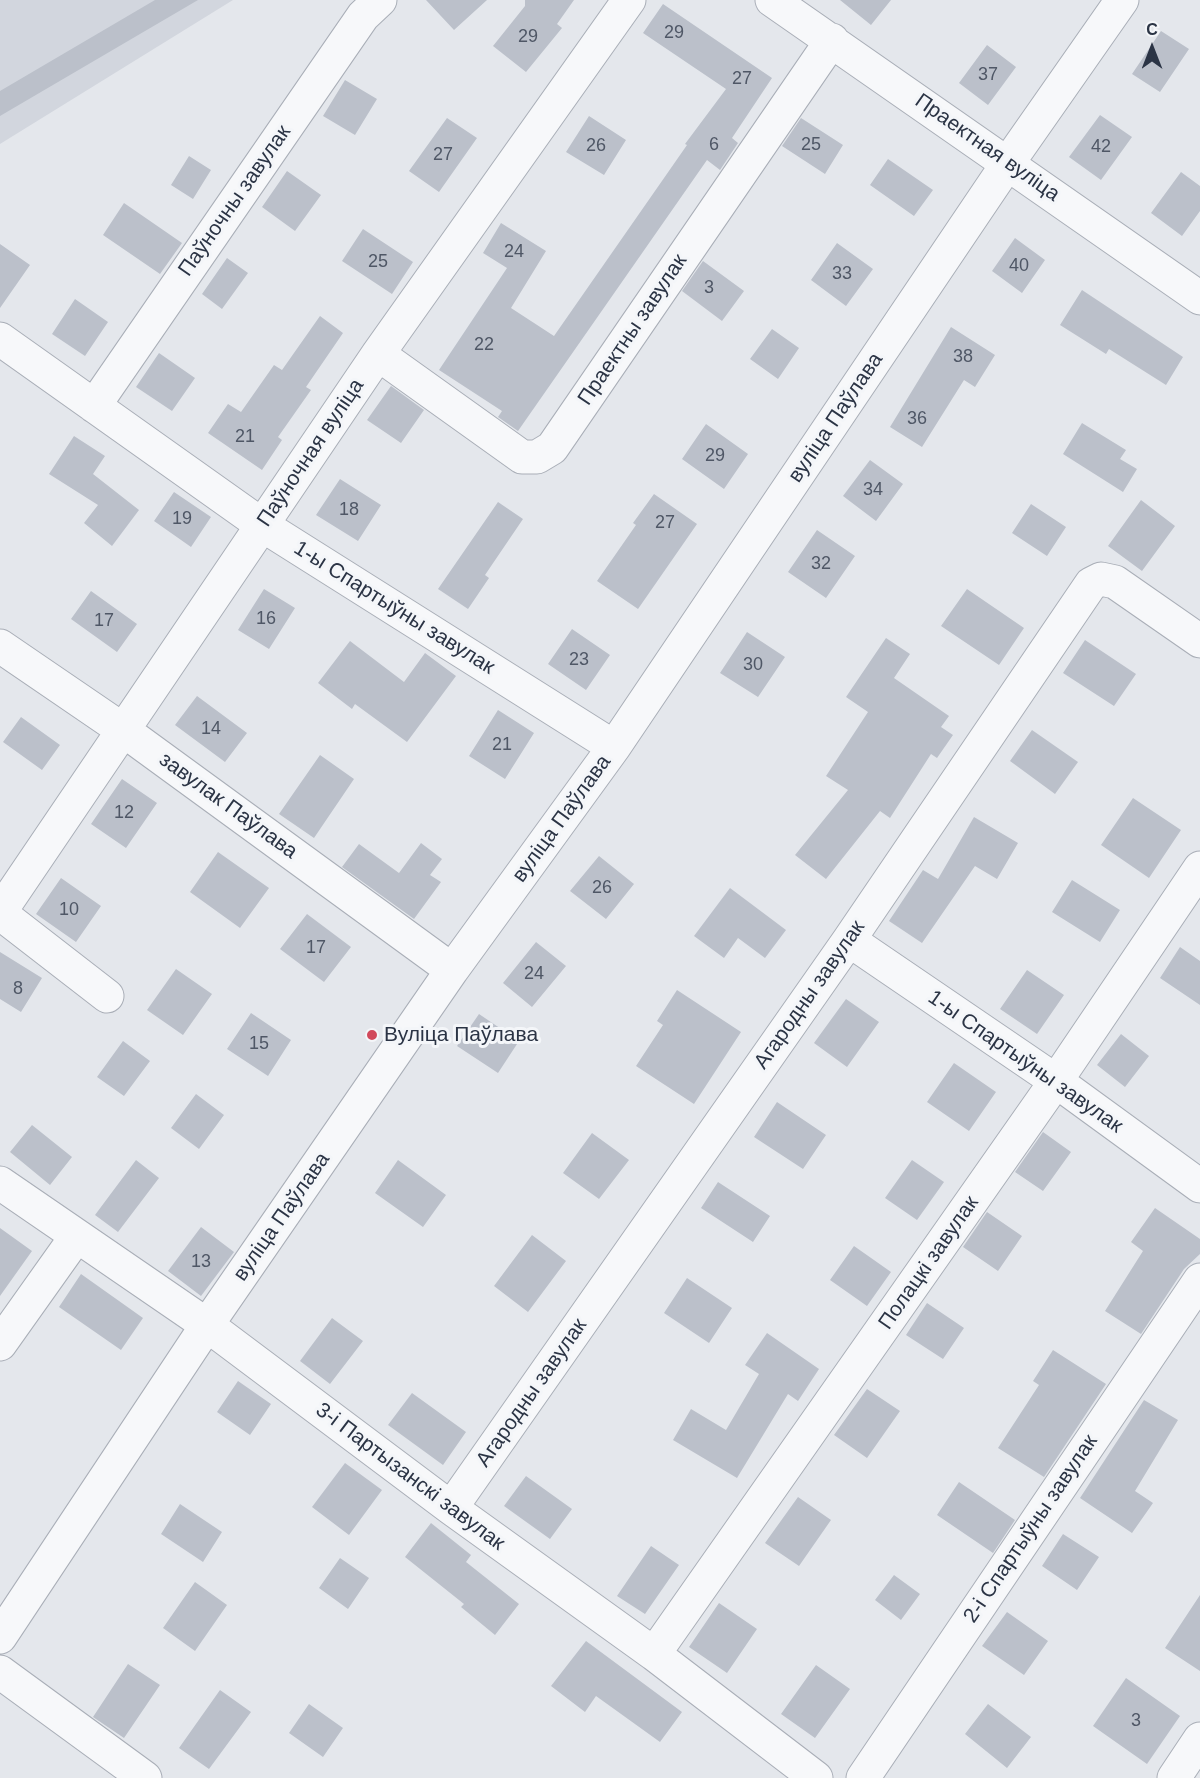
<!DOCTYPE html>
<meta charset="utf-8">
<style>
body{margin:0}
#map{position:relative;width:1200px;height:1778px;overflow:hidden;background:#e4e7ec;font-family:Arial,sans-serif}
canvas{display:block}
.north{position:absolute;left:1122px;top:18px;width:60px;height:60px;-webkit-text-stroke:4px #f4f6f9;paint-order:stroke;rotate:0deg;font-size:16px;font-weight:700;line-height:24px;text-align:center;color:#2b3445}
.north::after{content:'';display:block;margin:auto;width:21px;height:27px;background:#2b3445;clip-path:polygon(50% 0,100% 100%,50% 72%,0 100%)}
</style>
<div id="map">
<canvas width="1200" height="1778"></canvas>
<div class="north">С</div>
</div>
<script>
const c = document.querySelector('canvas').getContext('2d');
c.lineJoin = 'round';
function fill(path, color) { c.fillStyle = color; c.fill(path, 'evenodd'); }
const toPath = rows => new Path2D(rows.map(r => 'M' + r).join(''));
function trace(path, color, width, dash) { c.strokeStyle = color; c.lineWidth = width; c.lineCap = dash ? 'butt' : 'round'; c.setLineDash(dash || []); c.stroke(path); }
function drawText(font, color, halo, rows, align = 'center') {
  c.font = font + ' Arial,sans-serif'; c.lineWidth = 6; c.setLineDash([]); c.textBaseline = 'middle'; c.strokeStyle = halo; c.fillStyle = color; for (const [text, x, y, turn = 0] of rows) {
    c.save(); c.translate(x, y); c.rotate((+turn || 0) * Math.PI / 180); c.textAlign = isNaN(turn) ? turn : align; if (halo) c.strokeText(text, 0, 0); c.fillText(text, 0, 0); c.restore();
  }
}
const built = toPath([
 [0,0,233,0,0,144]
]);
const building = toPath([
 [155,0,198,0,0,116,0,91],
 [426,0,487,0,454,30],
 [525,0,574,0,557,24,562,28,526,72,493,46,525,6],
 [840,0,891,0,871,25],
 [663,4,772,78,732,138,738,143,720,170,707,160,518,431,498,417,502,411,439,370,507,268,483,253,501,223,546,251,511,308,554,336,687,145,685,144,726,89,643,33],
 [1161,31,1189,49,1160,92,1132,74],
 [987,45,1016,67,988,105,959,83],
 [345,80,377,99,355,135,323,116],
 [1100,115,1132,137,1101,180,1069,157],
 [589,116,626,140,604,175,566,152],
 [447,118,477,138,439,192,409,171],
 [801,118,843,145,825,174,782,146],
 [189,156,211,170,193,199,171,185],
 [888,159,933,190,914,216,870,185],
 [287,171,321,195,295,231,262,207],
 [1181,172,1200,186,1200,211,1182,236,1151,213],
 [124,203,182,243,160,274,103,235],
 [363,229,413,262,392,294,342,261],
 [1015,238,1045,260,1022,293,992,271],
 [837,243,873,269,846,306,811,280],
 [0,244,30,265,0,308],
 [227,258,248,273,222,309,202,294],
 [703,261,744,291,722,321,682,291],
 [1082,290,1183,357,1166,385,1109,349,1106,354,1060,325],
 [75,299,108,322,85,356,52,334],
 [320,316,343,333,306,387,311,390,278,437,282,440,262,470,208,433,228,404,241,412,274,365,282,370],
 [951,327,995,355,975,387,964,380,922,447,890,427],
 [772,329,799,348,778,379,750,359],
 [159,353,195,378,172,411,136,387],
 [391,386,424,410,401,443,367,420],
 [1082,423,1126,450,1120,459,1137,469,1123,492,1063,454],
 [706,424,748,454,724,489,682,459],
 [74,436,105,456,93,474,139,510,112,546,84,523,98,505,49,474],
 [870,460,903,484,876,521,843,496],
 [340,479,381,505,358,541,316,515],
 [174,492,211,517,191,547,154,521],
 [654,494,697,524,638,609,597,581,636,525,633,523],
 [1141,500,1175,526,1142,571,1108,546],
 [498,502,523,519,485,575,489,578,468,609,438,589],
 [1031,504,1066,527,1047,556,1012,533],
 [817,530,855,556,826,598,788,572],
 [264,589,295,608,269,649,238,630],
 [967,589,1024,628,999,665,941,626],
 [91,591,137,624,117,652,71,619],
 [572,629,610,655,586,690,548,664],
 [747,632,785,657,758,697,720,673],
 [886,638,910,654,894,678,949,716,941,727,953,735,937,758,931,754,890,818,880,811,826,879,795,855,848,790,826,776,868,712,846,697],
 [1085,640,1136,674,1114,706,1063,673],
 [350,641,404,682,425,653,456,676,407,742,355,704,352,709,318,683],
 [197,696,247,733,225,762,175,725],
 [498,710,534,733,505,779,469,756],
 [21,717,60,745,42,770,3,742],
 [1032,730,1078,762,1055,794,1010,761],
 [320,755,354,779,314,838,279,814],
 [122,779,157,803,126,848,91,824],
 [1133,798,1181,830,1149,878,1101,845],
 [974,817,1018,843,997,879,975,866,922,943,889,921,923,870,938,879],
 [421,843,442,859,430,875,441,882,414,919,342,867,359,844,399,873],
 [218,852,269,888,240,928,190,892],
 [599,856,634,884,606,919,570,891],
 [61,878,101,906,76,942,36,914],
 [1072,880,1120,910,1100,942,1052,912],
 [730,888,786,930,765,958,738,938,724,958,694,936],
 [307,914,351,947,324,982,280,949],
 [536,942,566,966,532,1007,503,983],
 [1180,947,1200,961,1200,1005,1160,978],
 [0,952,42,978,21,1012,0,999],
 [176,969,212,994,183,1035,147,1010],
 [1027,970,1064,995,1037,1034,1000,1009],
 [677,990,741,1032,694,1104,636,1066,663,1025,657,1021],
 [846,999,879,1022,847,1067,814,1043],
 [251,1013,291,1040,268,1076,227,1049],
 [479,1014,519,1041,498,1073,457,1046],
 [1121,1034,1149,1056,1125,1087,1097,1065],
 [123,1041,150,1061,124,1096,97,1077],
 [954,1063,996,1092,969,1131,927,1102],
 [196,1094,224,1115,199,1149,171,1128],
 [777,1102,826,1135,803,1169,754,1137],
 [32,1125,72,1157,50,1185,10,1152],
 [1043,1132,1071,1152,1043,1191,1015,1172],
 [592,1133,629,1160,599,1199,563,1173],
 [136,1160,159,1178,118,1232,95,1215],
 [398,1160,446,1195,423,1227,375,1193],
 [912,1160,944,1182,917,1220,885,1198],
 [718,1182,770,1216,753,1242,701,1208],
 [1155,1208,1200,1239,1200,1254,1184,1269,1141,1334,1105,1311,1143,1251,1131,1242],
 [987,1212,1022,1236,998,1271,963,1247],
 [201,1227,234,1252,201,1296,168,1271],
 [0,1228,32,1251,0,1296],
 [532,1235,566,1261,528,1312,494,1286],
 [854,1246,891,1272,867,1306,830,1280],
 [81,1274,143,1318,121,1350,59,1307],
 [687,1278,732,1308,709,1343,664,1313],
 [927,1303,964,1328,943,1359,906,1335],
 [332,1318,363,1341,330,1384,300,1361],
 [767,1333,819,1369,798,1401,788,1394,737,1478,673,1440,691,1409,726,1430,759,1374,745,1365],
 [1053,1350,1106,1384,1044,1477,998,1448,1039,1385,1033,1381],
 [238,1381,271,1404,250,1435,217,1412],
 [867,1389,900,1411,867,1458,834,1435],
 [412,1393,466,1432,443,1465,388,1425],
 [1144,1400,1178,1420,1135,1491,1153,1503,1132,1533,1080,1498],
 [345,1463,382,1490,349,1535,312,1507],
 [526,1476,572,1509,550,1539,504,1506],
 [959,1482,1015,1520,993,1553,937,1515],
 [798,1497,831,1520,799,1566,765,1543],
 [180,1504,222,1532,203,1562,161,1534],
 [431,1523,471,1555,466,1562,519,1604,495,1635,461,1607,464,1604,405,1557],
 [1063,1534,1099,1557,1077,1590,1042,1566],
 [651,1546,679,1565,645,1614,617,1596],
 [340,1558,369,1578,348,1609,319,1588],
 [894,1575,920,1594,901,1620,875,1600],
 [195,1582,227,1605,195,1651,163,1628],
 [1200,1595,1200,1671,1165,1648],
 [719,1603,757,1629,727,1673,689,1647],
 [1007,1612,1048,1641,1024,1675,982,1646],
 [586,1641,682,1712,660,1742,596,1696,585,1712,551,1686],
 [128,1664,160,1685,124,1738,93,1717],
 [816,1665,850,1689,815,1738,781,1714],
 [1126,1678,1180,1716,1147,1764,1093,1726],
 [220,1690,251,1712,209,1769,179,1748],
 [309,1704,343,1728,323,1757,289,1733],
 [988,1704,1031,1737,1007,1768,965,1734]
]);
const minor = toPath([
 [772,0,1200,298],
 [0,339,262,525,614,747],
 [378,354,522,457,537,457,552,448,832,40],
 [94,406,363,16,380,0],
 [0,646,123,730,452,970],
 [0,912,378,354,629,0],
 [0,913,107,996],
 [849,940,1056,1081,1200,1186],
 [0,1183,207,1325,451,1508,654,1654,816,1778],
 [0,1344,76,1237],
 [451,1508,849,940,1091,584,1101,579,1115,582,1200,641],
 [0,1637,207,1325,452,970,614,747,1008,163,1122,0],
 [654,1654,1056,1081,1200,868],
 [0,1672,145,1778],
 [863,1778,1200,1280],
 [1174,1778,1200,1739]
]);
const markers = [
 [372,1035,6,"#d1495b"]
];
const numberNames = [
 ["29",674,33],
 ["29",528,37],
 ["37",988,75],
 ["27",742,79],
 ["6",714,145],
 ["25",811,145],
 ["26",596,146],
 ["42",1101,147],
 ["27",443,155],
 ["24",514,252],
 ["25",378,262],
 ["40",1019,266],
 ["33",842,274],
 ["3",709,288],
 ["22",484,345],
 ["38",963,357],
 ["36",917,419],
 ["21",245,437],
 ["29",715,456],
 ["34",873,490],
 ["18",349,510],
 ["19",182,519],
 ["27",665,523],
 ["32",821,564],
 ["16",266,619],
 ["17",104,621],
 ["23",579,660],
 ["30",753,665],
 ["14",211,729],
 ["21",502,745],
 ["12",124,813],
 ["26",602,888],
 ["10",69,910],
 ["17",316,948],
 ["24",534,974],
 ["8",18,989],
 ["15",259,1044],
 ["13",201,1262],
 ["3",1136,1721]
];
const streetNames = [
 ["Праектная вуліца",987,148,35],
 ["Паўночны завулак",235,201,-55],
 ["Праектны завулак",633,330,-56],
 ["вуліца Паўлава",836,418,-56],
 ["Паўночная вуліца",311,453,-56],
 ["1-ы Спартыўны завулак",394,608,32],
 ["завулак Паўлава",228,806,36],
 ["вуліца Паўлава",562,819,-54],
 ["Агародны завулак",810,995,-55],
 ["1-ы Спартыўны завулак",1025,1062,35],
 ["вуліца Паўлава",282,1217,-55],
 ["Полацкі завулак",929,1263,-55],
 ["Агародны завулак",532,1393,-55],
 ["3-і Партызанскі завулак",410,1477,37],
 ["2-і Спартыўны завулак",1031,1529,-56]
];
const poiNames = [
 ["Вуліца Паўлава",384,1035]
];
fill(built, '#d2d6de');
fill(building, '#bbc0ca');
trace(minor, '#a9aeb7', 35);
trace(minor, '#f7f8fa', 33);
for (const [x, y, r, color] of markers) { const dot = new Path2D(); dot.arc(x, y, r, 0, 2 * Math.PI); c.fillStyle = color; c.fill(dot); trace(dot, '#f4f6f9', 2); }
drawText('18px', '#4f5766', null, numberNames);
drawText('21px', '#2b3445', '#f4f6f9', streetNames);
drawText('21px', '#2b3445', '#f4f6f9', poiNames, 'left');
</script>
